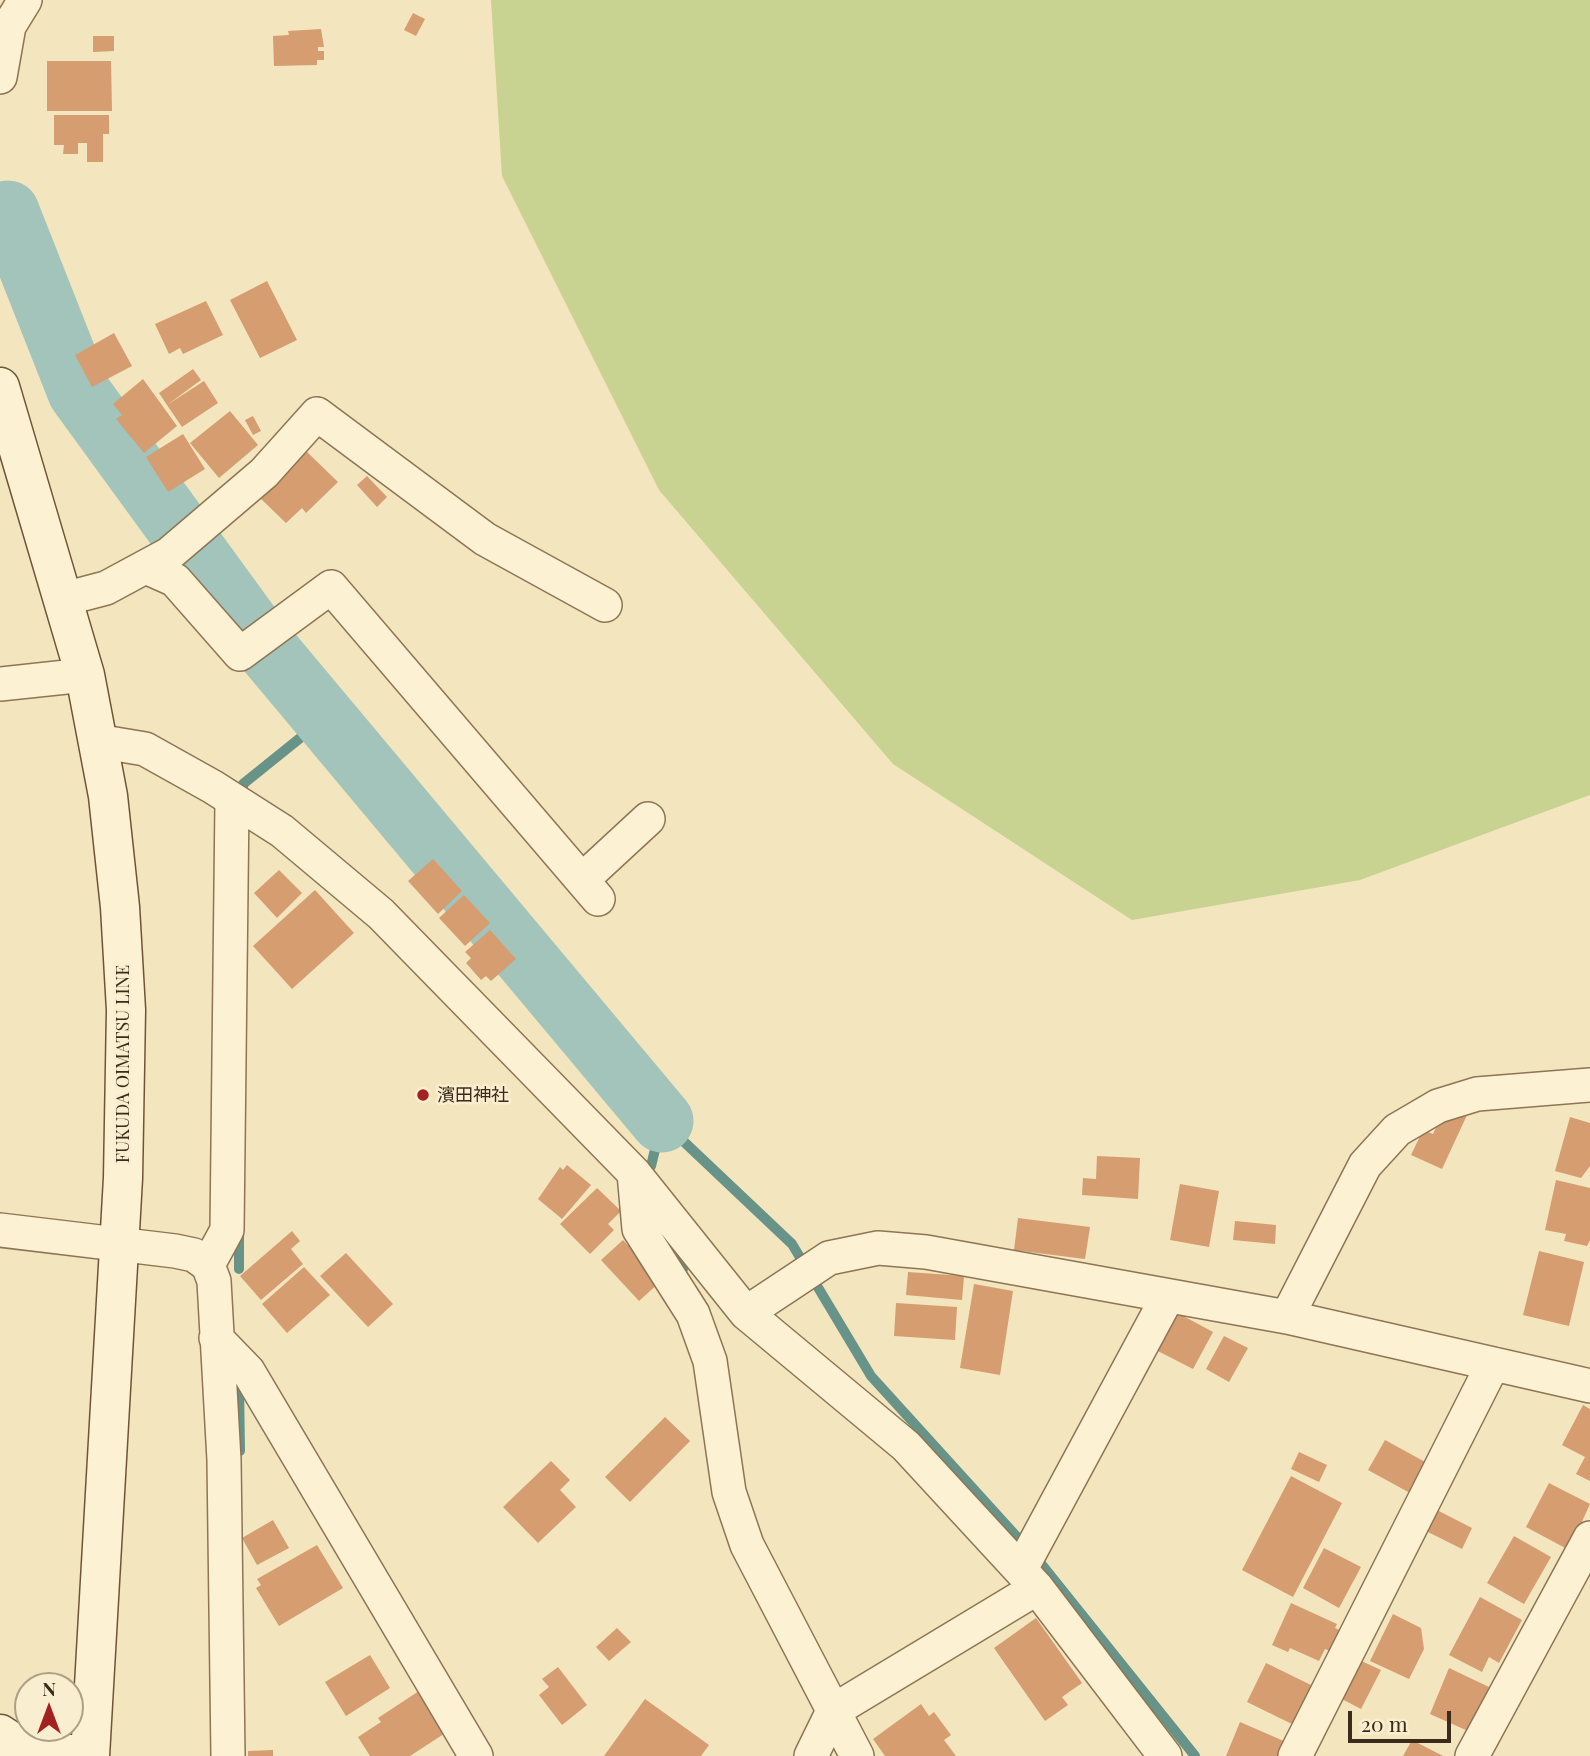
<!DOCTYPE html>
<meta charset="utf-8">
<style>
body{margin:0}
#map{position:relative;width:1590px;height:1756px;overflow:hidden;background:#f3e5be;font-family:"Playfair Display",serif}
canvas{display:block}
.north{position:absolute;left:14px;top:1672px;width:70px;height:70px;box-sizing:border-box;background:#f9eecf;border:2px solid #ada087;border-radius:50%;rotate:0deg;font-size:19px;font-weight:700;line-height:28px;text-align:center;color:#3b2b1b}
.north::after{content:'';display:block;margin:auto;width:24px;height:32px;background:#a3211e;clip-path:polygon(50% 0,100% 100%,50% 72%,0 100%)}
.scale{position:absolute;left:1348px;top:1711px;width:103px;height:32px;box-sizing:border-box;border:4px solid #3b2b1b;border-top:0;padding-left:9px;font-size:21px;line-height:24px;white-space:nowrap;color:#3b2b1b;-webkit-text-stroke:5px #f9eecf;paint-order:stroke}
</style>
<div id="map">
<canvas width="1590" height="1756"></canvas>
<div class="north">N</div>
<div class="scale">20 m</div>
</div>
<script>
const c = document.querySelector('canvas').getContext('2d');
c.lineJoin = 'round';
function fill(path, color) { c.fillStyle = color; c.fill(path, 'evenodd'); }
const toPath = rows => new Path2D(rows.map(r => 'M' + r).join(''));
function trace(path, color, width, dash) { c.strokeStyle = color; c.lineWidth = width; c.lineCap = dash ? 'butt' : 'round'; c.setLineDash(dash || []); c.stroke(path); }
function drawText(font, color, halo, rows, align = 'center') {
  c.font = font + ' "Playfair Display","Noto Sans JP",serif'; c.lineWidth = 5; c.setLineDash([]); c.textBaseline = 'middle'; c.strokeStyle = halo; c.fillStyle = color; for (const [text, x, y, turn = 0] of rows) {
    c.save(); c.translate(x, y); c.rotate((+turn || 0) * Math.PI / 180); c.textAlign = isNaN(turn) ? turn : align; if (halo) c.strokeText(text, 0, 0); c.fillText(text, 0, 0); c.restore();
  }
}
const green = toPath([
 [491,0,1590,0,1590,795,1360,880,1132,920,893,764,659,490,502,176]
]);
const stream = toPath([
 [243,788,243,784,325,718],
 [662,1121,792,1244,871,1376,1038,1560,1195,1756],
 [651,1166,662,1121],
 [664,1235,683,1269],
 [239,1269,239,1228],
 [239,1384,240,1451]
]);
const river = toPath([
 [8,212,79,392,261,642,662,1121]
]);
const building = toPath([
 [413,13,425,19,416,36,404,30],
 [321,29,324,47,318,47,318,51,324,51,324,60,317,60,317,65,274,66,273,36,289,35,288,31],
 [93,36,114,36,114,51,93,52],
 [47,61,111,61,112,111,47,111],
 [54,115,109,115,109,134,103,134,103,162,87,162,87,143,78,143,78,154,63,154,64,145,54,145],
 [267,281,297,340,260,358,230,300],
 [206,301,223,335,183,354,180,348,169,354,155,324],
 [114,333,132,366,92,387,75,355],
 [193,369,201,380,167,405,159,393],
 [143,379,177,426,144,453,116,419,122,415,113,404],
 [204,381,218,403,182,427,167,405],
 [230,411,258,445,219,478,190,443],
 [253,416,261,431,253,435,245,420],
 [183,434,205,469,168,492,146,457],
 [305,450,338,482,306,513,302,508,286,523,258,496],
 [367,476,387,497,377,507,357,485],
 [433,859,462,891,438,914,408,881],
 [279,870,302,893,277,918,254,893],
 [315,890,354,933,292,989,253,946],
 [464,895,490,923,465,946,439,918],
 [490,930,516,959,491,981,486,976,481,980,466,963,471,958,465,952],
 [1446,1106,1467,1115,1442,1169,1411,1155,1423,1130,1433,1134],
 [1570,1117,1590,1123,1590,1166,1581,1178,1555,1171],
 [1097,1156,1140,1158,1138,1199,1082,1195,1083,1178,1096,1179],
 [567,1165,591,1185,562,1219,538,1199,560,1167,563,1170],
 [1556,1180,1590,1188,1590,1240,1587,1246,1564,1241,1566,1234,1545,1230],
 [1180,1184,1219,1191,1209,1247,1170,1240],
 [597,1188,621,1211,608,1224,614,1230,590,1254,560,1224],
 [1018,1218,1090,1227,1085,1259,1014,1250],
 [1235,1221,1276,1225,1275,1244,1233,1240],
 [292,1231,300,1241,291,1249,303,1264,261,1300,240,1276],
 [623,1240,661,1281,639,1301,601,1260],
 [1539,1251,1584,1262,1569,1326,1523,1315],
 [346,1253,393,1304,368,1327,320,1276],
 [304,1267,330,1295,287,1333,262,1304],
 [908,1272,964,1276,962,1300,906,1295],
 [974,1284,1013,1291,1000,1375,960,1368],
 [896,1303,957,1307,955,1340,894,1336],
 [1174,1311,1213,1332,1193,1369,1154,1349],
 [1224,1336,1248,1348,1229,1382,1206,1369],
 [1583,1405,1590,1409,1590,1481,1576,1474,1585,1457,1562,1445],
 [665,1417,690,1441,630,1502,605,1477],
 [1385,1440,1427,1463,1410,1493,1368,1470],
 [1299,1452,1327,1465,1319,1482,1291,1469],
 [551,1461,570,1480,560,1490,576,1507,538,1543,503,1507],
 [1291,1476,1342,1503,1293,1597,1242,1570],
 [1549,1483,1590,1504,1569,1550,1526,1527],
 [1435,1509,1472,1528,1462,1549,1424,1530],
 [273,1520,289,1548,257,1565,242,1538],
 [1514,1536,1551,1557,1524,1604,1487,1583],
 [317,1545,343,1588,279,1626,256,1588,261,1585,257,1579],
 [1324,1548,1361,1567,1339,1608,1303,1588],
 [1480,1597,1522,1620,1499,1663,1489,1657,1482,1672,1449,1655],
 [1291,1603,1337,1624,1335,1628,1344,1632,1335,1653,1325,1649,1319,1661,1290,1648,1288,1652,1272,1645],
 [1393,1614,1421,1628,1424,1649,1409,1679,1370,1661],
 [1036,1618,1082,1683,1062,1697,1068,1705,1045,1721,994,1648],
 [617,1628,631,1642,609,1661,596,1647],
 [370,1655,390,1688,346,1716,325,1682],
 [1357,1659,1381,1670,1361,1709,1338,1697],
 [1266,1663,1313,1686,1294,1725,1247,1702],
 [558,1667,587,1705,562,1725,539,1695,549,1687,542,1679],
 [1449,1668,1489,1687,1468,1731,1430,1714],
 [419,1691,453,1728,410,1756,370,1756,358,1737,381,1722,378,1718],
 [645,1699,709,1745,701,1756,604,1756],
 [921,1704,929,1716,934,1712,951,1735,944,1740,956,1756,885,1756,873,1739],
 [1240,1722,1286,1742,1280,1756,1226,1756],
 [1412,1740,1443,1756,1403,1756],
 [273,1750,273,1756,248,1756,248,1751]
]);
const street = toPath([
 [0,77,9,26,25,0],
 [148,568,175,580,240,654,331,587,598,899],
 [64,599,106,588,169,554,264,473,317,414,485,539,605,605],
 [0,684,85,675],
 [97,741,145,749,213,787,282,831,381,914,634,1173,746,1313,906,1446,1037,1588,1165,1756],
 [582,880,648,819],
 [634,1173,639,1229,693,1314,710,1361,729,1492,747,1545,857,1756],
 [0,1230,175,1251,194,1255,208,1265,214,1281,224,1460,228,1756],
 [208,1265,227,1230,232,801],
 [746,1313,829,1258,878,1248,926,1252,1287,1317,1590,1386],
 [1287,1317,1365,1165,1397,1130,1438,1106,1477,1094,1590,1085],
 [216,1338,248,1371,476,1756],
 [1021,1569,1168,1296],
 [811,1756,833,1711,1037,1588],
 [1295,1756,1493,1364],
 [1472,1756,1590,1538]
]);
const secondary = toPath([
 [0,387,85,675,108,796,120,907,126,1010,123,1178,90,1756],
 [0,1734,23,1749,87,1756]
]);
const markers = [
 [423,1095,7,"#a3211e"]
];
const streetNames = [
 ["FUKUDA OIMATSU LINE",123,1064,-90]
];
const poiNames = [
 ["濱田神社",437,1095]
];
fill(green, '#c8d291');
trace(stream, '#689389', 10);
trace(river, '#a2c4bb', 63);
fill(building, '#d59d70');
trace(street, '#8d7555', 36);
trace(secondary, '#6f5538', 41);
trace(street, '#fcf1d2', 33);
trace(secondary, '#fcf1d2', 38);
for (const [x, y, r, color] of markers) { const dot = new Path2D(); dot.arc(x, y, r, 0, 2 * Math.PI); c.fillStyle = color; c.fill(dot); trace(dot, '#f9eecf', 2.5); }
drawText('18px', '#3b2b1b', '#f9eecf', streetNames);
drawText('18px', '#3b2b1b', '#f9eecf', poiNames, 'left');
</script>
